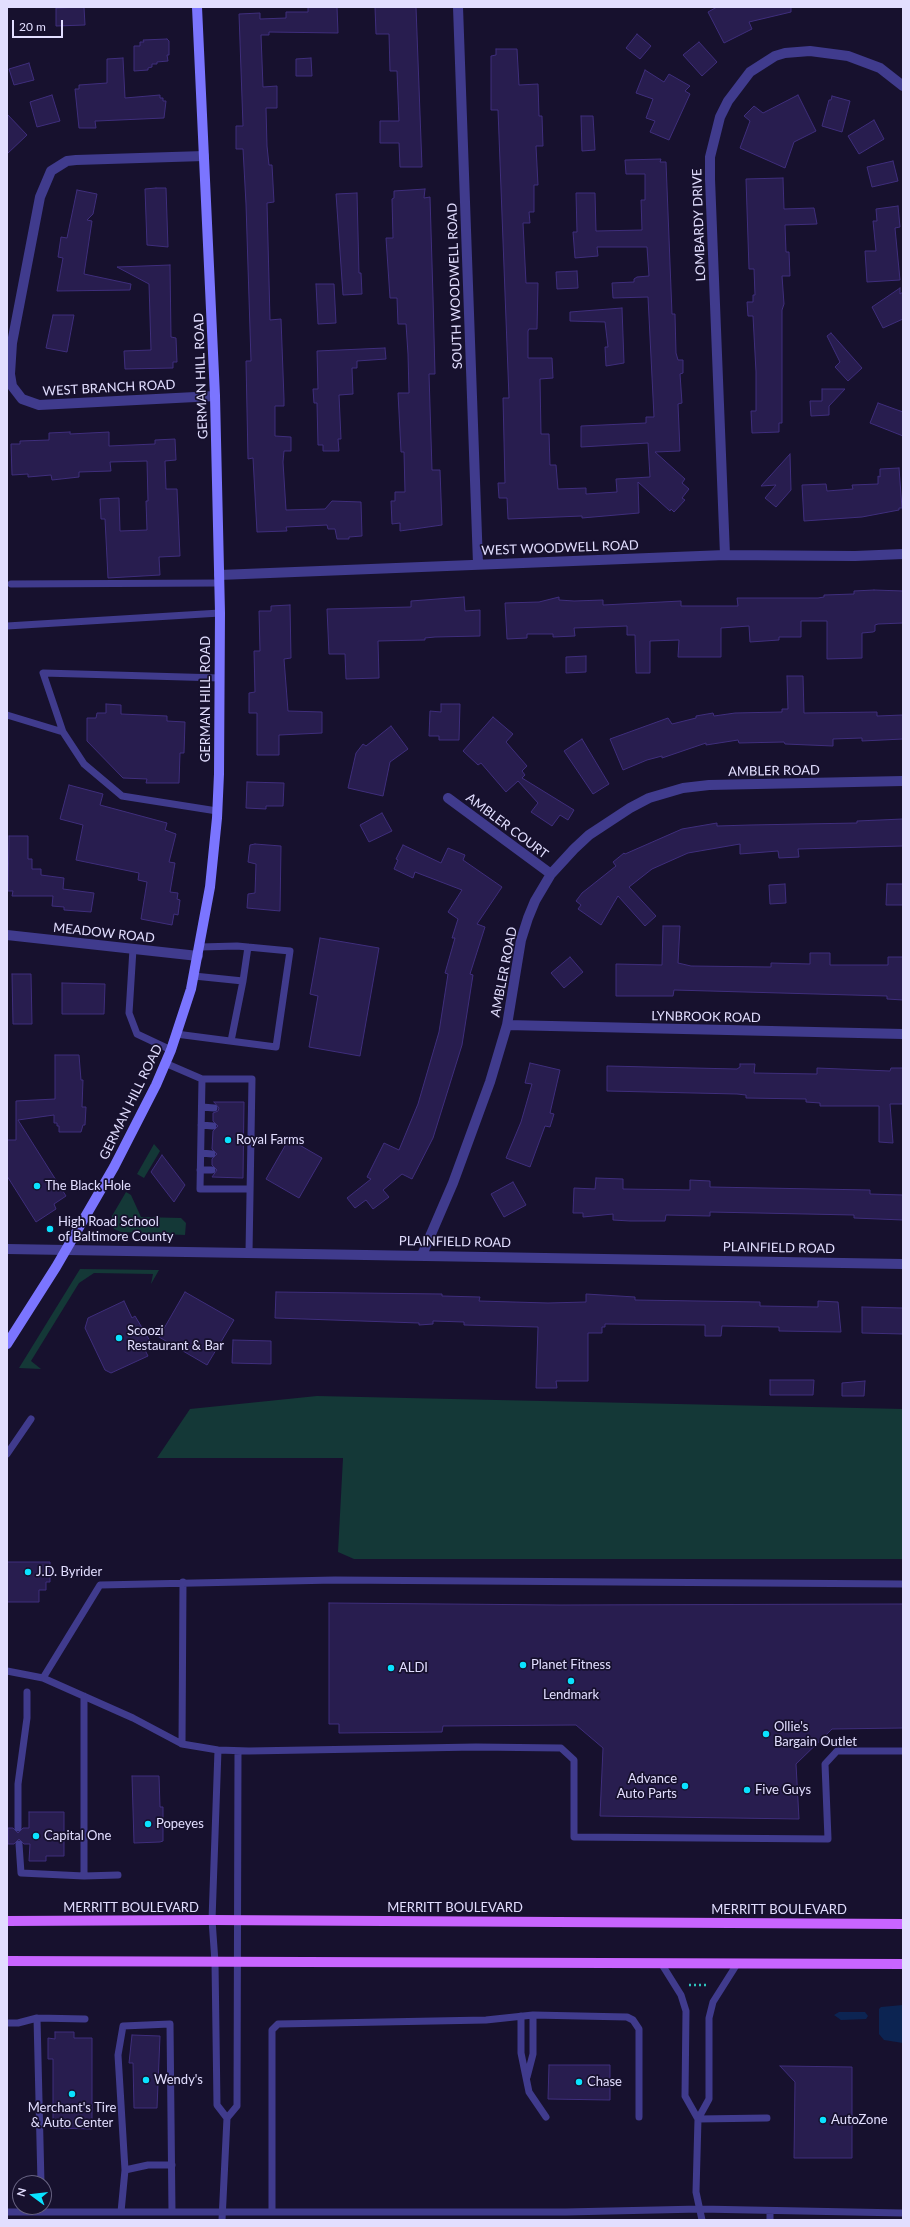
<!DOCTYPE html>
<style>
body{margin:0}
#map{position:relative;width:910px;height:2227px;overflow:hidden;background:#17112e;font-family:Lato,sans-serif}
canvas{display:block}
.frame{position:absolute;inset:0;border:8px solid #e2deff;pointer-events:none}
.north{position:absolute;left:12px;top:2175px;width:40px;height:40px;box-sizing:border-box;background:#17112e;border:1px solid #686382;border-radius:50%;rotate:285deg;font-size:11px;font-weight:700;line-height:16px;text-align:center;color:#e2deff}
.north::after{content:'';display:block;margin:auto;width:14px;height:18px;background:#0ae2ff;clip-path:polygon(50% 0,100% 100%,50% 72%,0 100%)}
.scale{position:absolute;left:12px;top:20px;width:51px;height:18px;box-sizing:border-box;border:2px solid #e2deff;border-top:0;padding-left:5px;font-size:12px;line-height:14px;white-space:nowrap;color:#e2deff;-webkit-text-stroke:3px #17112e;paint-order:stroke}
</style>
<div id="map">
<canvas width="910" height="2227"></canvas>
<div class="frame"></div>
<div class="north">N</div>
<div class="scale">20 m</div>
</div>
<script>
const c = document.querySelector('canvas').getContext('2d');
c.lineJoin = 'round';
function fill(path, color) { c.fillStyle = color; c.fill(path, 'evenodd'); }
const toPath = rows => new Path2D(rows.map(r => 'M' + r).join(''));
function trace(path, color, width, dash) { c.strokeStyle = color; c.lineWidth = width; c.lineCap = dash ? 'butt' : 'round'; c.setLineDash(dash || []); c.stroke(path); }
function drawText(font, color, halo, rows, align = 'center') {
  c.font = font + ' Lato,sans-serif'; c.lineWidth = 3.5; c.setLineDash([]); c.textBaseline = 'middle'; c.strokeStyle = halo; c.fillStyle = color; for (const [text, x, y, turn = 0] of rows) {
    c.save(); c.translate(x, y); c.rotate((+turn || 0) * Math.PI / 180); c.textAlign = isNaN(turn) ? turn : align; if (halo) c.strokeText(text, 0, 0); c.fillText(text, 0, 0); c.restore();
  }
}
const green = toPath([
 [154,1144,160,1151,144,1178,137,1174],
 [126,1192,131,1195,141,1217,181,1218,186,1223,185,1235,121,1232,114,1229,112,1225,112,1216],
 [80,1269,159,1270,151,1284,153,1274,94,1273,79,1283,31,1361,41,1369,19,1368],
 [317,1396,903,1409,903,1559,354,1559,338,1552,343,1458,157,1458,190,1409]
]);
const water = toPath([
 [903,2005,903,2043,884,2040,879,2034,879,2009,881,2007],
 [839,2012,865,2012,868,2016,866,2019,841,2020,834,2015]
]);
const building = toPath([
 [84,7,85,25,56,26,56,8,84,7],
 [308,7,337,7,338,33,269,32,269,35,261,35,263,87,277,86,277,108,266,108,267,146,269,165,272,165,274,202,267,203,270,320,281,319,284,399,284,406,275,406,275,436,291,437,291,451,284,451,283,462,286,510,325,509,332,501,361,502,362,536,349,537,349,539,337,539,335,529,328,529,327,525,286,527,287,531,257,532,253,458,248,459,246,361,251,361,246,204,243,149,236,149,236,126,243,126,239,14,260,13,260,19,286,18,286,12,308,12,308,7],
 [375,7,416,7,422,167,400,167,399,143,380,143,380,121,399,121,397,71,390,71,389,34,376,34,375,7],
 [717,7,791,7,791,12,749,22,752,29,724,43,708,12,717,7],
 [637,34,651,46,640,59,626,48,637,34],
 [167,39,169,41,169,55,167,55,168,61,157,62,157,64,152,64,152,67,148,68,148,70,134,71,134,46,140,46,140,42,144,42,143,40,167,39],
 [699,42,717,62,702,76,683,55,699,42],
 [496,49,517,49,519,85,538,84,539,116,542,116,543,146,536,146,538,185,534,185,534,212,529,212,530,223,523,223,526,283,538,283,537,329,529,329,528,331,528,358,552,358,553,378,540,379,541,434,549,434,550,465,556,465,558,489,586,488,586,494,617,492,616,479,650,477,648,443,581,447,581,426,646,423,646,417,654,417,648,297,613,298,612,283,634,282,634,279,637,277,649,276,647,247,597,247,598,256,575,258,573,232,577,232,576,193,595,193,596,231,642,230,641,200,645,200,645,174,626,174,625,160,661,159,660,162,666,162,672,314,675,314,676,353,678,360,683,360,683,373,680,374,682,403,678,404,680,451,655,452,685,479,682,483,689,489,682,498,685,500,674,512,671,509,670,511,638,482,639,513,582,518,582,516,508,519,507,498,499,498,498,483,505,483,503,398,509,398,498,110,491,110,491,56,496,55,496,49],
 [123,58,125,98,160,95,160,98,163,98,163,101,166,101,164,118,97,121,95,121,96,128,79,128,75,89,79,89,79,85,107,83,107,59,123,58],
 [311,58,312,76,296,76,296,59,311,58],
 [29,63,34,80,14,85,9,69,29,63],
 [645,70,664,82,669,74,690,86,685,91,690,94,669,140,650,132,655,121,646,118,653,99,636,93,645,70],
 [52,95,60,121,37,127,30,102,52,95],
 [798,95,816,131,794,142,785,168,740,148,750,121,744,116,754,106,763,113,798,95],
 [832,96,850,101,842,132,822,126,829,100,831,100,832,96],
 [7,114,27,135,7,154,7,114],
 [581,116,593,116,595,150,582,151,581,116],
 [874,120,884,139,859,154,848,136,874,120],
 [893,161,898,181,872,187,867,167,893,161],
 [783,178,784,209,814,208,817,224,785,225,786,252,789,252,790,276,782,276,784,304,782,310,782,423,779,423,779,432,752,433,751,411,756,411,756,372,753,316,748,316,747,302,753,302,753,295,755,295,754,269,749,269,746,179,783,178],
 [156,188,166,188,168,247,147,245,145,189,156,188],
 [425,189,424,198,430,197,433,297,435,374,429,374,432,470,440,470,442,525,400,531,400,523,392,524,391,501,395,501,395,492,405,492,404,452,401,452,398,393,409,393,408,354,406,324,398,324,397,298,390,298,386,238,393,238,392,199,394,198,394,191,425,189],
 [77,190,97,194,93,214,87,220,92,221,84,274,131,284,130,290,57,291,63,258,58,257,61,237,67,238,77,190],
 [357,193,359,273,361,273,362,294,343,295,336,194,357,193],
 [898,206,900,227,895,228,900,280,867,282,865,251,876,251,873,221,877,221,876,209,898,206],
 [170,265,171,337,176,338,177,362,173,362,173,368,125,369,124,351,151,350,149,284,117,267,170,265],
 [577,271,578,288,557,289,556,272,577,271],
 [316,284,334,284,336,323,318,324,316,284],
 [900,288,900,294,903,292,903,319,883,328,872,307,900,288],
 [622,308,624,363,606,366,605,347,608,347,605,322,570,321,570,312,622,308],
 [53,315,74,315,67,352,46,348,53,315],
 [831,333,862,368,848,381,835,367,840,362,827,336,831,333],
 [385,348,386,359,357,361,357,368,352,368,353,394,339,395,341,439,338,439,339,451,323,451,323,445,318,445,317,403,314,403,313,389,318,389,317,351,385,348],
 [822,389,845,389,829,406,829,415,811,416,810,401,822,401,822,389],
 [878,403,903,412,903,436,870,423,878,403],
 [70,432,70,434,109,432,109,446,155,444,155,440,175,439,176,460,165,461,166,489,177,489,180,556,159,557,160,575,108,578,105,519,101,519,100,499,119,498,120,531,147,530,146,501,148,501,147,461,110,462,111,471,79,472,79,477,52,480,51,475,28,477,28,474,12,475,11,444,20,444,20,441,49,440,49,433,70,432],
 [790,454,791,490,776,507,765,498,776,485,761,486,790,454],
 [899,468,902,508,899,508,899,510,862,517,804,521,802,485,826,484,827,491,853,489,852,485,878,484,878,476,880,477,880,469,899,468],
 [874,590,903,591,903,623,878,624,875,625,875,631,873,632,862,633,862,658,827,659,827,621,801,621,801,637,779,637,779,640,750,642,749,626,721,628,721,657,678,657,679,640,650,641,650,673,636,673,635,635,627,635,627,626,574,628,575,636,553,637,553,634,527,634,527,638,507,639,505,603,539,602,559,597,559,600,574,601,603,600,603,605,681,601,681,606,738,606,737,598,818,598,824,597,824,595,854,594,854,591,874,590],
 [464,597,465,611,480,610,480,636,435,637,425,638,425,640,378,641,379,678,346,679,345,654,329,654,327,609,411,607,411,601,464,597],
 [290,605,291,658,284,659,288,711,322,712,322,733,279,735,279,755,257,755,257,713,249,713,249,693,255,692,254,651,260,651,259,611,271,611,271,606,290,605],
 [586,656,586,672,566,673,566,657,586,656],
 [787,676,803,676,804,713,877,712,877,716,903,715,903,739,862,741,862,738,833,739,833,746,785,744,784,742,739,743,738,740,706,745,706,743,662,758,662,756,647,760,623,770,610,739,668,718,672,724,696,718,696,716,713,713,714,716,735,713,782,712,782,709,788,709,787,676],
 [106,704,121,705,121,714,167,716,167,721,185,722,184,753,180,753,179,783,146,783,147,779,123,778,87,741,87,718,96,718,97,713,106,713,106,704],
 [441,704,460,704,459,740,439,740,439,736,429,736,430,711,441,712,441,704],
 [493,717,513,734,506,742,527,766,522,771,525,775,522,778,574,810,568,820,560,815,552,826,531,812,538,803,518,781,506,792,481,763,478,765,463,751,493,717],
 [391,726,408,749,390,762,383,796,348,788,356,753,363,744,366,746,391,726],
 [582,739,609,784,593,794,564,751,582,739],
 [247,782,284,783,283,806,266,806,266,809,246,808,247,782],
 [69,785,103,794,100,805,167,823,165,830,176,834,169,862,175,863,170,892,178,893,177,899,180,900,178,915,174,914,172,925,141,919,147,882,138,880,139,873,76,860,83,825,60,819,69,785],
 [382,813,392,831,369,842,360,825,382,813],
 [903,819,903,846,798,849,799,857,779,858,778,851,740,854,740,844,688,853,652,869,629,887,656,916,645,926,618,896,601,925,578,909,581,905,576,901,582,893,616,866,613,862,624,853,625,854,682,829,717,823,717,826,750,825,857,823,857,821,903,819],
 [9,836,28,836,28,859,32,859,32,869,41,869,41,875,64,878,63,889,94,893,91,912,64,910,64,907,52,906,53,896,12,896,13,891,8,891,9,836],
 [255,844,281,846,280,911,247,908,248,894,255,893,256,864,248,862,250,845,255,844],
 [403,845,441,863,448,848,465,855,463,860,502,887,477,924,485,927,470,974,473,975,462,1045,433,1138,412,1179,402,1174,383,1190,389,1197,373,1209,366,1200,355,1208,347,1198,371,1179,367,1177,384,1143,399,1150,418,1104,439,1032,448,974,445,973,455,938,452,938,458,919,448,912,462,890,415,872,413,878,394,869,398,860,396,859,403,845],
 [785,884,786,903,770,904,769,885,785,884],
 [887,884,903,884,903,905,886,905,887,884],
 [663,926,680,926,678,963,691,966,771,967,771,963,810,964,810,953,830,953,830,965,888,965,888,957,903,957,903,1000,887,999,887,996,674,990,673,996,616,996,616,964,662,965,663,926],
 [320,938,379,948,360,1056,309,1047,318,996,310,994,320,938],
 [570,957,583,972,564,988,551,973,570,957],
 [12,974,31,974,32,1024,13,1024,12,974],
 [62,983,105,984,104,1014,62,1014,62,983],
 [55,1055,79,1055,81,1080,83,1080,82,1107,86,1107,85,1125,83,1125,81,1132,59,1132,59,1126,57,1126,57,1123,54,1123,54,1115,18,1120,66,1196,54,1204,56,1209,36,1222,7,1176,7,1140,16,1140,16,1101,55,1099,55,1055],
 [530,1063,560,1070,550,1113,554,1114,550,1127,545,1126,530,1167,506,1158,521,1122,532,1084,525,1083,530,1063],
 [740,1064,755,1064,754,1073,817,1074,817,1068,890,1071,891,1068,903,1068,903,1104,890,1104,893,1143,879,1142,879,1106,820,1106,820,1103,806,1102,806,1099,746,1098,746,1095,737,1094,607,1091,607,1066,737,1069,740,1067,740,1064],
 [214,1102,244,1102,243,1178,212,1177,217,1170,212,1165,212,1159,217,1154,212,1149,213,1131,218,1126,213,1121,213,1113,218,1111,219,1108,214,1102],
 [289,1139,322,1158,299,1198,266,1179,289,1139],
 [162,1155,185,1185,174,1202,151,1172,162,1155],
 [596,1178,623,1179,623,1189,690,1190,690,1180,710,1181,710,1187,870,1190,870,1194,903,1195,903,1220,854,1218,854,1215,710,1212,710,1216,666,1215,665,1221,630,1221,613,1220,613,1214,583,1217,583,1213,573,1213,574,1188,595,1189,596,1178],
 [513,1182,526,1205,504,1217,491,1194,513,1182],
 [185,1292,234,1320,207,1365,159,1337,185,1292],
 [276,1292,442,1294,442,1296,480,1297,479,1301,548,1303,586,1302,586,1294,635,1297,635,1300,760,1302,760,1306,818,1307,818,1301,838,1302,841,1332,779,1331,779,1327,722,1326,721,1336,705,1336,705,1325,605,1324,605,1327,602,1327,602,1333,588,1333,588,1381,556,1381,557,1388,536,1388,538,1327,464,1325,464,1322,433,1321,433,1324,419,1325,419,1323,275,1318,276,1292],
 [124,1301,132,1318,135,1316,153,1346,145,1350,148,1356,111,1373,105,1370,85,1328,88,1318,124,1301],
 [862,1307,903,1308,903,1334,862,1333,862,1307],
 [233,1340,271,1341,271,1364,232,1363,233,1340],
 [770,1380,814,1380,813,1395,770,1395,770,1380],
 [865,1381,864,1396,842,1396,842,1383,865,1381],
 [7,1562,50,1562,50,1582,46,1582,46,1590,39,1590,39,1602,7,1602,7,1562],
 [329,1603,560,1605,903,1604,903,1728,832,1729,796,1764,799,1819,600,1816,603,1748,576,1725,443,1726,442,1732,339,1733,339,1724,329,1724,329,1603],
 [132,1776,159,1776,160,1807,163,1807,163,1841,160,1842,134,1843,132,1776],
 [29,1812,64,1812,64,1856,46,1856,46,1861,29,1861,30,1844,24,1844,19,1839,14,1844,8,1844,8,1828,13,1828,18,1833,23,1828,29,1828,29,1812],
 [55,2032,74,2032,74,2038,92,2038,92,2129,53,2128,53,2059,48,2059,48,2038,55,2039,55,2032],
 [132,2035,160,2036,157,2108,134,2108,133,2063,129,2063,132,2035],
 [549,2065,610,2065,610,2100,548,2099,549,2065],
 [780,2066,852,2067,852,2158,794,2158,795,2082,780,2066]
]);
const path = toPath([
 [689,1985,706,1985]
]);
const lane = toPath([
 [11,584,219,583],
 [7,626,220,613],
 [7,715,63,732,43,673,220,678],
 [63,732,84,764,122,796,217,811],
 [133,949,129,1013,137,1034,171,1050],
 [194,976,243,981,248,947],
 [176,1034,276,1047,290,951,237,946,200,947],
 [231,1041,243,981],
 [165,1063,202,1079,200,1189,250,1189],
 [202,1079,252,1079,249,1252],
 [202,1107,214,1108],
 [201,1125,213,1126],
 [201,1153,212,1154],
 [200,1170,212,1170],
 [7,1454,31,1419],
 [7,1671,43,1678,133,1718,182,1744,218,1750,249,1751,476,1747,561,1748,574,1760,574,1837,828,1839,825,1764,837,1751,903,1751],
 [43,1678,100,1585,335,1580,903,1584],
 [182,1744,183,1582],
 [218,1750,212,1920,215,1962,217,2105,227,2118],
 [18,1828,18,1784,27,1718,27,1692],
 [19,1844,21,1873,84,1876,118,1875],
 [84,1876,84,1696],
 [661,1963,681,1995,686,2011,685,2096,698,2119],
 [521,2016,521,2053,529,2092,546,2117],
 [7,2023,18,2023,37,2018],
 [527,2077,533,2054,533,2015],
 [698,2119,767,2118],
 [125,2170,148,2165,172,2165],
 [41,2183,37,2018,85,2019],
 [770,2211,770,2220],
 [7,2212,566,2212,700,2209,903,2213],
 [121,2212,125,2170,118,2055,123,2026,170,2024,172,2212],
 [272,2212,272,2030,278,2024,486,2020,533,2015,627,2017,633,2020,639,2029,639,2117],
 [222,2220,227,2118,237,2106,238,1751],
 [702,2220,696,2192,698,2119,709,2099,709,2018,713,2002,737,1964]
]);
const street = toPath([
 [458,7,478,564],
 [204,156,76,160,67,161,51,171,40,197,12,343,10,374,12,386,22,399,39,405,215,396],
 [725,555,710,179,710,157,720,117,728,101,750,72,775,56,785,53,810,51,848,56,880,68,903,86],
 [219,575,725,555,855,556,903,554],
 [448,798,551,874],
 [7,935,198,956],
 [507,1025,903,1034],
 [7,1249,903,1264],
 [422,1255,453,1183,490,1082,507,1025,521,940,528,918,535,901,551,874,574,849,589,835,630,808,649,798,683,788,709,785,903,781]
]);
const secondary = toPath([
 [7,1344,56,1267,114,1167,156,1085,171,1050,191,989,210,887,217,818,219,774,220,613,215,396,197,7]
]);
const primary = toPath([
 [7,1921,212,1920,903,1924],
 [7,1961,903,1964]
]);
const markers = [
 [228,1140,4,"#0ae2ff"],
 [37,1186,4,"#0ae2ff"],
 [50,1229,4,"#0ae2ff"],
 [119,1338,4,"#0ae2ff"],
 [28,1572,4,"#0ae2ff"],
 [523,1665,4,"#0ae2ff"],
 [391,1668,4,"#0ae2ff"],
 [571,1681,4,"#0ae2ff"],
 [766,1734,4,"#0ae2ff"],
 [685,1786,4,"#0ae2ff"],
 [747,1790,4,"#0ae2ff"],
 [148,1824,4,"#0ae2ff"],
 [36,1836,4,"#0ae2ff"],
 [146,2080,4,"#0ae2ff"],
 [579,2082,4,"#0ae2ff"],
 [72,2094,4,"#0ae2ff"],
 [823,2120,4,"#0ae2ff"]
];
const streetNames = [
 ["LOMBARDY DRIVE",699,225,-92],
 ["SOUTH WOODWELL ROAD",455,286,-92],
 ["GERMAN HILL ROAD",201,376,-92],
 ["WEST BRANCH ROAD",109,388,-3],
 ["WEST WOODWELL ROAD",560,548,-2],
 ["GERMAN HILL ROAD",206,699,-90],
 ["AMBLER ROAD",774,771,-1],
 ["AMBLER COURT",507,826,37],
 ["MEADOW ROAD",104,933,6],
 ["AMBLER ROAD",504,972,-79],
 ["LYNBROOK ROAD",706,1017,1],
 ["GERMAN HILL ROAD",131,1102,-64],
 ["PLAINFIELD ROAD",455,1242,1],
 ["PLAINFIELD ROAD",779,1248,1],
 ["MERRITT BOULEVARD",131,1908],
 ["MERRITT BOULEVARD",455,1908],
 ["MERRITT BOULEVARD",779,1910]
];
const poiNames = [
 ["Royal Farms",236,1140],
 ["The Black Hole",45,1186],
 ["High Road School",58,1222],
 ["of Baltimore County",58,1237],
 ["Scoozi",127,1331],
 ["Restaurant & Bar",127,1346],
 ["J.D. Byrider",36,1572],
 ["Planet Fitness",531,1665],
 ["ALDI",399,1668],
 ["Lendmark",571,1695,"center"],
 ["Ollie's",774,1727],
 ["Bargain Outlet",774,1742],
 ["Advance",677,1779,"right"],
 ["Auto Parts",677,1794,"right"],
 ["Five Guys",755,1790],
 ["Popeyes",156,1824],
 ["Capital One",44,1836],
 ["Wendy's",154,2080],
 ["Chase",587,2082],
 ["Merchant's Tire",72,2108,"center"],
 ["& Auto Center",72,2123,"center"],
 ["AutoZone",831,2120]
];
fill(green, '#143837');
fill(water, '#0c2452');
fill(building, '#281d4f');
trace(building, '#3f2e7c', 1);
trace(path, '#2ec3bc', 2.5, [2, 3]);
trace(lane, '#403b8d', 7);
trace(street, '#403b8d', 10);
trace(secondary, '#7b75ff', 10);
trace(primary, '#c865ff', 10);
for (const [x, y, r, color] of markers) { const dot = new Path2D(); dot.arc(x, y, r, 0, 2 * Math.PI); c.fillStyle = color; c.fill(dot); trace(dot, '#17112e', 1.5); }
drawText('13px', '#e2deff', '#17112e', streetNames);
drawText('13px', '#e2deff', '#17112e', poiNames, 'left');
</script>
